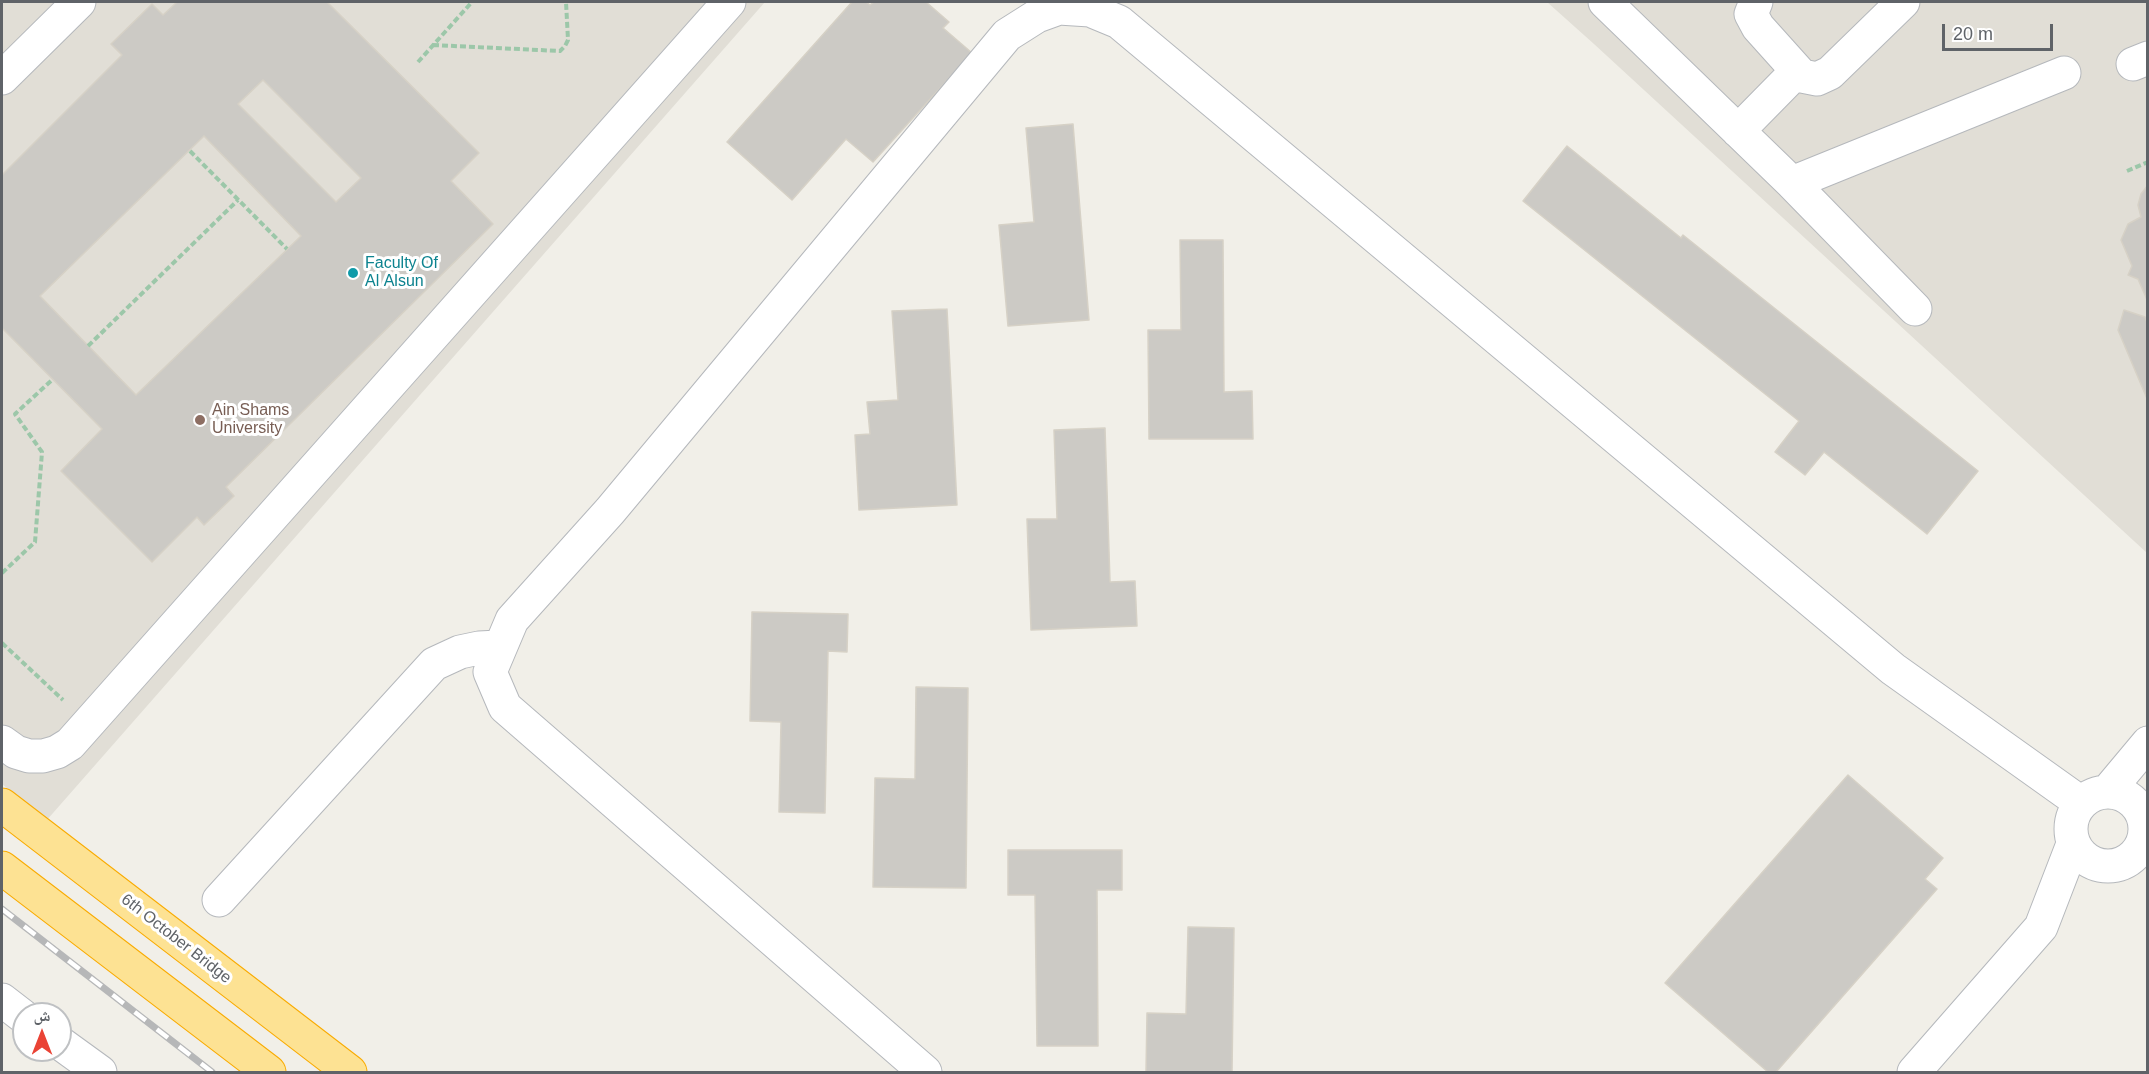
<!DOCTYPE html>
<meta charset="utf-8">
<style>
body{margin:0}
#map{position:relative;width:2149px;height:1074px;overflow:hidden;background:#f1efe8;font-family:Helvetica,"Noto Naskh Arabic",sans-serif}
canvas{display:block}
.frame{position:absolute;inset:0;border:3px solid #5f6368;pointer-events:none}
.north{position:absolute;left:12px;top:1002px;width:60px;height:60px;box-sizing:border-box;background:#fff;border:2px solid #bfc1c3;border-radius:50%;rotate:0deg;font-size:16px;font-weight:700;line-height:24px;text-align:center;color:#5f6368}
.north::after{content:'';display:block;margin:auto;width:21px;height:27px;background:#ea4335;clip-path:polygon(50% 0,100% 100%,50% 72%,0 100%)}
.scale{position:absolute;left:1942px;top:24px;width:111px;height:27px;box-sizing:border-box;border:3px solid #5f6368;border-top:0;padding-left:8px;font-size:18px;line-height:21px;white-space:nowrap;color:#5f6368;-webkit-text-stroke:4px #fff;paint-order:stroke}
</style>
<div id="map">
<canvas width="2149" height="1074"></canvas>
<div class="frame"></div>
<div class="north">ش</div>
<div class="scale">20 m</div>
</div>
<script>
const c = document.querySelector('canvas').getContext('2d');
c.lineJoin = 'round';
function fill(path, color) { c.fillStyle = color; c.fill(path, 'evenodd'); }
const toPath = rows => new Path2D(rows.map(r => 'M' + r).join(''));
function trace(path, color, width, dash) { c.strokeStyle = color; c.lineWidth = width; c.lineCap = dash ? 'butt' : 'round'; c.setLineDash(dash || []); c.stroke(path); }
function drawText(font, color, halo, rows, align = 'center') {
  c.font = font + ' Helvetica,sans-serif'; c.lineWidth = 6; c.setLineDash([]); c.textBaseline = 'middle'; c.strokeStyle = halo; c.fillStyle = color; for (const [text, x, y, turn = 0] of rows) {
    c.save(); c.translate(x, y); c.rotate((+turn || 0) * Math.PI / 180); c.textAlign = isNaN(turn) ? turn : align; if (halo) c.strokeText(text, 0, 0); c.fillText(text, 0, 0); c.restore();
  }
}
const education = toPath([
 [2,2,765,2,46,821,2,784],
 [1547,2,2147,2,2147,553,1594,44]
]);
const building = toPath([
 [177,2,327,2,479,153,451,181,493,224,226,487,234,496,204,525,197,517,152,562,61,471,102,429,3,329,2,331,2,175,122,55,111,44,152,4,163,15,177,2],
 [263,80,361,178,336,202,238,104,263,80],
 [204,136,301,236,136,395,40,296,204,136],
 [852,2,866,2,870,5,874,2,926,2,949,22,943,28,972,53,873,162,846,139,792,200,727,142,852,2],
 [1073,124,1089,320,1008,326,999,225,1034,222,1026,128,1073,124],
 [1567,146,1681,238,1683,235,1978,471,1927,534,1824,452,1805,475,1775,452,1799,421,1523,201,1567,146],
 [2148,185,2148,302,2138,279,2128,275,2132,266,2121,240,2128,224,2141,217,2138,205,2141,194,2148,185],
 [1180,240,1223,240,1224,392,1252,391,1253,439,1149,439,1148,330,1181,330,1180,240],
 [947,309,957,505,859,510,855,435,870,434,867,402,898,400,892,311,947,309],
 [2124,310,2145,317,2148,325,2148,401,2118,330,2124,310],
 [1105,428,1110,582,1135,581,1137,626,1031,630,1027,519,1057,519,1054,430,1105,428],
 [752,612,848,614,847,652,828,651,825,813,779,812,781,722,750,721,752,612],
 [916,687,968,688,966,888,873,887,875,778,915,779,916,687],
 [1848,775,1943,858,1925,879,1937,889,1776,1072,1768,1072,1665,983,1848,775],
 [1008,850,1122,850,1122,890,1097,890,1098,1046,1037,1046,1035,895,1008,895,1008,850],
 [1188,927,1234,928,1232,1072,1146,1072,1147,1013,1186,1014,1188,927]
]);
const path = toPath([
 [433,45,560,51,565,46,568,40,566,2],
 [418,62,472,2],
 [190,151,287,249],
 [2127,171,2148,162],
 [88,346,238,200],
 [2,573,35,542,42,452,15,414,53,379],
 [2,643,63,700]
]);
const minor = toPath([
 [1605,2,1792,183,1915,309],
 [1756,2,1751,14,1758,27,1802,76,1817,79,1830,73,1903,2],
 [2133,64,2148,58],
 [2,78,79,2],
 [1738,131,1797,71],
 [1792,183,2064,73],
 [2,742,16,752,29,756,43,756,57,752,70,744,729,2],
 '2071 829a37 37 0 1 1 74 0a37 37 0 1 1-74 0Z',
 [2107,792,2148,743],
 [219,900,434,664,460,652,479,648,499,647],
 [2,1000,24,1017],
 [60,1043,100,1072],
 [925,1072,505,707,490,672,512,620,610,511,1007,35,1037,16,1059,8,1090,10,1119,22,1893,669,2081,803],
 [1914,1072,2041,927,2073,844]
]);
const highway = toPath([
 [2,805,350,1072],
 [2,868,269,1072]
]);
const rail = toPath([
 [2,909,212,1072]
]);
const markers = [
 [353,273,6,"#0f9aa8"],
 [200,420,6,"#8d6e63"]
];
const cultureNames = [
 ["Faculty Of",365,264],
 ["Al Alsun",365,282]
];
const educationNames = [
 ["Ain Shams",212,411],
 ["University",212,429]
];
const streetNames = [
 ["6th October Bridge",176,939,38]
];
fill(education, '#e1ded6');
fill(building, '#cccac5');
trace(building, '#d6d1c6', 1.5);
trace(minor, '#b5b8bc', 35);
trace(highway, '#f9ab00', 35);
trace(path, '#9cc7a9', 4, [6, 3]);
trace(minor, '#fff', 33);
trace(highway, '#fde293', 33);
trace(rail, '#b6b7b8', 7);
trace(rail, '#fff', 4.5, [14]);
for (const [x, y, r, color] of markers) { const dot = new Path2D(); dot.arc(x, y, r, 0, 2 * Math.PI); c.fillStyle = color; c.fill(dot); trace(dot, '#fff', 2); }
drawText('16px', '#0d838f', '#fff', cultureNames, 'left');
drawText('16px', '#785e54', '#fff', educationNames, 'left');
drawText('16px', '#5f6368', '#fff', streetNames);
</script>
